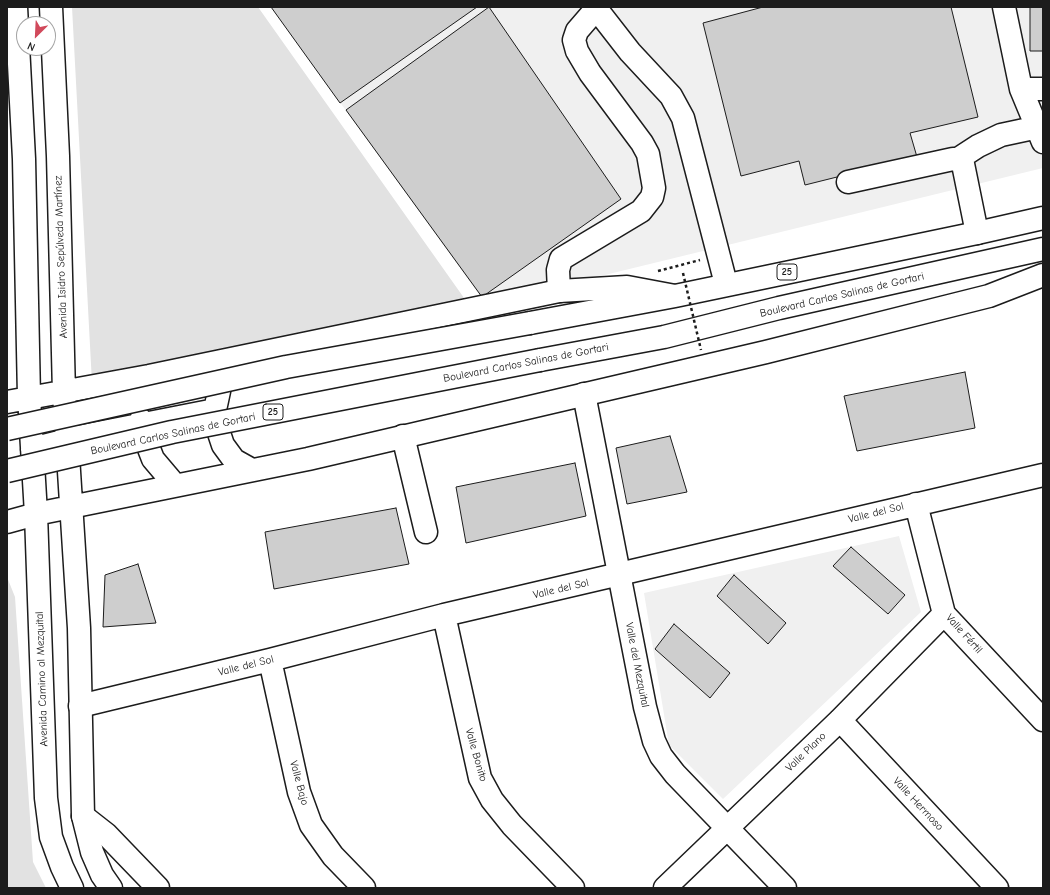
<!DOCTYPE html>
<meta charset="utf-8">
<style>
body{margin:0}
#map{position:relative;width:1050px;height:895px;overflow:hidden;background:#fff;font-family:"Comic Neue",sans-serif}
canvas{display:block}
.frame{position:absolute;inset:0;border:8px solid #1c1c1c;pointer-events:none}
.north{position:absolute;left:16px;top:16px;width:40px;height:40px;box-sizing:border-box;background:#fff;border:1px solid #a4a4a4;border-radius:50%;rotate:204deg;font-size:11px;font-weight:700;line-height:16px;text-align:center;color:#1c1c1c}
.north::after{content:'';display:block;margin:auto;width:14px;height:18px;background:#d1495b;clip-path:polygon(50% 0,100% 100%,50% 72%,0 100%)}
</style>
<div id="map">
<canvas width="1050" height="895"></canvas>
<div class="frame"></div>
<div class="north">N</div>
</div>
<script>
const c = document.querySelector('canvas').getContext('2d');
c.lineJoin = 'round';
function fill(path, color) { c.fillStyle = color; c.fill(path, 'evenodd'); }
const toPath = rows => new Path2D(rows.map(r => 'M' + r).join(''));
function trace(path, color, width, dash) { c.strokeStyle = color; c.lineWidth = width; c.lineCap = dash ? 'butt' : 'round'; c.setLineDash(dash || []); c.stroke(path); }
function drawText(font, color, halo, rows, align = 'center') {
  c.font = font + ' "Comic Neue",sans-serif'; c.lineWidth = 4; c.setLineDash([]); c.textBaseline = 'middle'; c.strokeStyle = halo; c.fillStyle = color; for (const [text, x, y, turn = 0] of rows) {
    c.save(); c.translate(x, y); c.rotate((+turn || 0) * Math.PI / 180); c.textAlign = isNaN(turn) ? turn : align; if (halo) c.strokeText(text, 0, 0); c.fillText(text, 0, 0); c.restore();
  }
}
const built = toPath([
 [271,7,1043,7,1043,168,486,304],
 [899,536,921,612,723,799,669,745,644,593]
]);
const green = toPath([
 [72,7,258,7,469,305,92,383],
 [7,577,15,597,33,862,46,888,7,888]
]);
const building = toPath([
 [271,7,477,7,340,103,271,7],
 [489,7,621,199,482,297,346,110,489,7],
 [763,7,951,7,978,117,910,133,917,157,805,185,799,161,741,176,703,23,763,7],
 [1030,7,1043,7,1043,51,1030,51,1030,7],
 [965,372,975,428,857,451,844,396,965,372],
 [670,436,687,492,627,504,616,448,670,436],
 [575,463,586,516,466,543,456,487,575,463],
 [396,508,409,564,274,589,265,532,396,508],
 [851,547,905,595,888,614,833,566,851,547],
 [138,564,156,623,103,627,105,575,138,564],
 [734,575,786,623,768,644,717,596,734,575],
 [674,624,730,673,710,698,655,649,674,624]
]);
const path = toPath([
 [658,271,700,260]
]);
const minor = toPath([
 [595,7,630,52,671,96,683,118,726,284],
 [1004,7,1021,89,1043,142],
 [1021,89,1043,89],
 [958,159,978,146,1001,135,1043,126],
 [848,182,953,159,958,159,963,164,977,233],
 [559,291,558,270,561,259,641,211,652,197,654,188,648,154,642,143,590,73,577,51,574,40,577,31,596,9],
 [584,394,645,707,654,741,661,756,675,774,785,888],
 [403,436,426,532],
 [916,504,944,614,1043,720],
 [444,615,480,778,492,800,512,825,573,888],
 [270,660,299,792,311,825,333,856,364,888],
 [80,706,270,660,444,615,1043,475],
 [840,720,997,888],
 [83,816,106,834,158,888],
 [665,888,840,720,944,614]
]);
const major = toPath([
 [16,7,24,159,29,397,36,514,46,798,51,837,62,867,72,888],
 [51,7,58,156,64,393,79,628,83,816,92,852,102,875,111,888],
 [530,323,675,296,977,233,1043,218],
 [540,360,664,337,779,308,1043,249],
 [229,366,221,382,215,410,216,424,223,445,234,460,252,470],
 [7,402,149,376,559,291,627,287,675,296],
 [141,420,140,425,146,441,153,459,175,485],
 [32,449,83,436,215,410],
 [7,522,36,514,308,459,766,352,989,296,1043,275]
]);
const pathBridge = toPath([
 [683,273,701,350]
]);
const majorBridge = toPath([
 [7,429,286,367,530,323],
 [7,471,172,432,540,360]
]);
const shields = [
 [787,272,20],
 [273,412,20]
];
const shieldNames = [
 ["25",787,272],
 ["25",273,412]
];
const streetNames = [
 ["Avenida Isidro Sepúlveda Martínez",61,257,-92],
 ["Boulevard Carlos Salinas de Gortari",842,295,-13],
 ["Boulevard Carlos Salinas de Gortari",526,363,-11],
 ["Boulevard Carlos Salinas de Gortari",173,434,-12],
 ["Valle del Sol",876,513,-14],
 ["Valle del Sol",561,589,-13],
 ["Valle Fértil",964,634,48],
 ["Valle del Mezquital",637,665,79],
 ["Valle del Sol",246,666,-14],
 ["Avenida Camino al Mezquital",42,679,-92],
 ["Valle Plano",806,752,-44],
 ["Valle Bonito",476,755,74],
 ["Valle Bajo",299,783,75],
 ["Valle Hermoso",918,804,47]
];
fill(built, '#f0f0f0');
fill(green, '#e2e2e2');
fill(building, '#cecece');
trace(building, '#1c1c1c', 1);
trace(minor, '#1c1c1c', 25);
trace(major, '#1c1c1c', 25);
trace(path, '#1c1c1c', 2.5, [3, 3]);
trace(minor, '#fff', 22);
trace(major, '#fff', 22);
trace(majorBridge, '#1c1c1c', 25, []);
trace(pathBridge, '#1c1c1c', 2.5, [3, 3]);
trace(majorBridge, '#fff', 22);
for (const [x, y, w] of shields) { const box = new Path2D(); box.roundRect(x - w / 2, y - 8, w, 16, 3); c.fillStyle = '#fff'; c.fill(box); trace(box, '#1c1c1c', 1); }
drawText('bold 10px', '#1c1c1c', null, shieldNames);
drawText('11px', '#1c1c1c', '#fff', streetNames);
</script>
